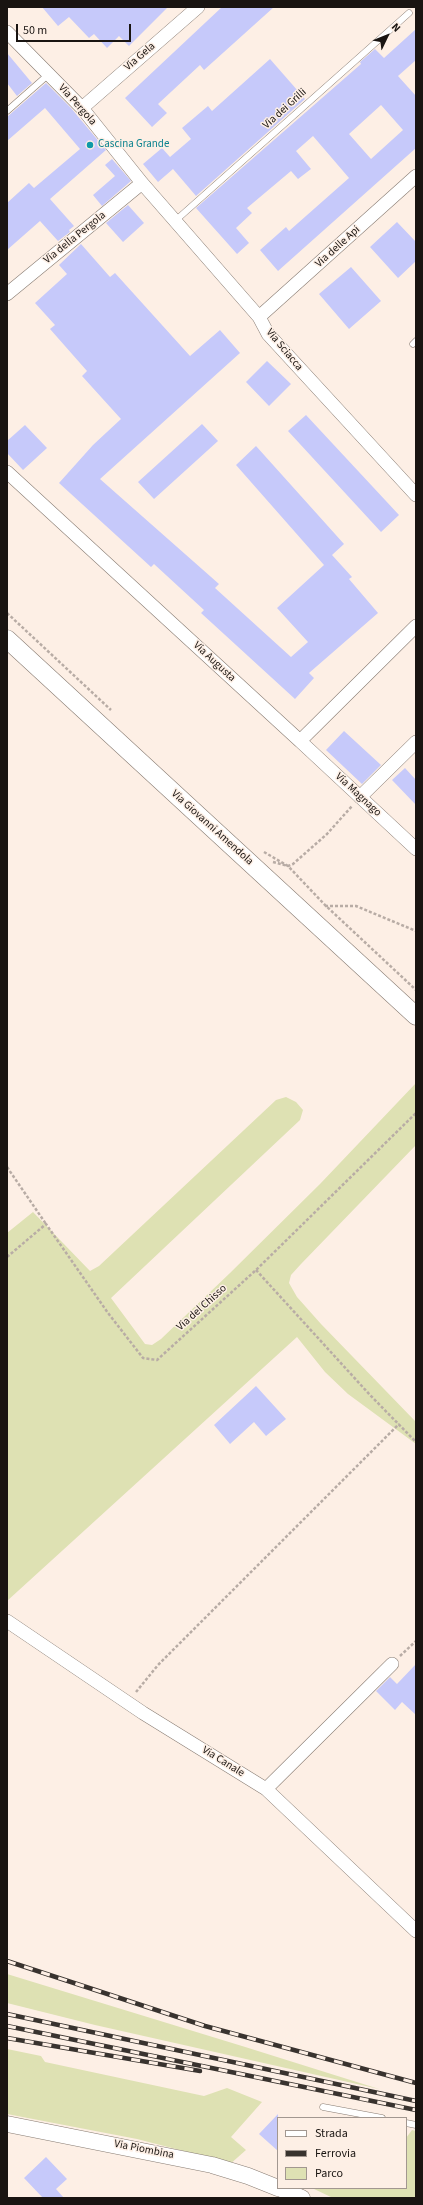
<!DOCTYPE html>
<style>
body{margin:0}
#map{position:relative;width:423px;height:2205px;overflow:hidden;background:#fdefe5;font-family:"Source Sans 3",sans-serif}
canvas{display:block}
.frame{position:absolute;inset:0;border:8px solid #191411;pointer-events:none}
.legend{position:absolute;left:277px;top:2117px;width:130px;height:72px;box-sizing:border-box;background:#fdefe5;border:1px solid #a29790;margin:0;padding:5px 7px;list-style:none;font-size:12px;color:#191411}
.legend li{display:flex;align-items:center;gap:8px;height:20px}
.legend b{width:20px;border:1px solid #a29790}
.north{position:absolute;left:367px;top:16px;width:40px;height:40px;-webkit-text-stroke:3px #fdefe5;paint-order:stroke;rotate:47deg;font-size:11px;font-weight:700;line-height:16px;text-align:center;color:#191411}
.north::after{content:'';display:block;margin:auto;width:14px;height:18px;background:#191411;clip-path:polygon(50% 0,100% 100%,50% 72%,0 100%)}
.scale{position:absolute;left:16px;top:24px;width:115px;height:18px;box-sizing:border-box;border:2px solid #191411;border-top:0;padding-left:5px;font-size:12px;line-height:14px;white-space:nowrap;color:#191411;-webkit-text-stroke:3px #fdefe5;paint-order:stroke}
</style>
<div id="map">
<canvas width="423" height="2205"></canvas>
<div class="frame"></div>
<ul class="legend">
<li><b style="height:5px;background:#fff"></b>Strada</li>
<li><b style="height:5px;background:#39332f"></b>Ferrovia</li>
<li><b style="height:11px;background:#dee1b3"></b>Parco</li>
</ul>
<div class="north">N</div>
<div class="scale">50 m</div>
</div>
<script>
const c = document.querySelector('canvas').getContext('2d');
c.lineJoin = 'round';
function fill(path, color) { c.fillStyle = color; c.fill(path, 'evenodd'); }
const toPath = rows => new Path2D(rows.map(r => 'M' + r).join(''));
function trace(path, color, width, dash) { c.strokeStyle = color; c.lineWidth = width; c.lineCap = dash ? 'butt' : 'round'; c.setLineDash(dash || []); c.stroke(path); }
function drawText(font, color, halo, rows, align = 'center') {
  c.font = font + ' "Source Sans 3",sans-serif'; c.lineWidth = 3; c.setLineDash([]); c.textBaseline = 'middle'; c.strokeStyle = halo; c.fillStyle = color; for (const [text, x, y, turn = 0] of rows) {
    c.save(); c.translate(x, y); c.rotate((+turn || 0) * Math.PI / 180); c.textAlign = isNaN(turn) ? turn : align; if (halo) c.strokeText(text, 0, 0); c.fillText(text, 0, 0); c.restore();
  }
}
const green = toPath([
 [416,1083,416,1145,301,1264,291,1275,289,1283,297,1297,321,1324,416,1422,416,1444,348,1394,325,1372,297,1337,7,1601,7,1233,33,1212,90,1271,99,1266,276,1100,286,1097,296,1102,303,1110,300,1120,111,1298,145,1344,152,1345,161,1339,230,1273,320,1184],
 [7,1974,242,2046,379,2089,95,2025,7,2003],
 [7,2049,41,2056,45,2062,204,2096,227,2088,262,2102,231,2137,246,2150,229,2165,203,2156,137,2139,7,2114],
 [412,2130,416,2131,416,2198,333,2198,312,2188,406,2188,406,2138]
]);
const building = toPath([
 [42,7,168,7,129,46,119,36,107,48,94,34,89,38,69,17,58,26],
 [222,7,274,7,204,70,200,65,158,104,167,113,152,127,125,98],
 [416,29,416,60,398,76,416,96,416,148,278,271,260,250,286,227,289,231,349,178,313,136,296,151,311,169,298,179,291,171,247,208,252,213,236,228,249,243,237,254,196,208,361,64,360,62,375,49,384,58],
 [381,105,403,130,371,159,349,134],
 [7,53,32,83,17,96,7,83],
 [270,59,305,99,196,196,173,169,158,182,143,164,162,148,170,157,191,139,182,128,208,106,212,111],
 [46,83,71,108,106,150,50,199,74,226,69,230,70,232,58,241,40,221,7,250,7,203,29,183,34,188,80,149,45,108,7,141,7,117],
 [112,159,131,181,102,206,93,195,115,176,105,165],
 [128,205,144,223,123,242,106,223],
 [397,222,416,242,416,261,398,278,370,247],
 [81,244,110,277,115,273,190,356,220,330,240,353,100,479,219,584,215,588,291,657,308,642,277,608,324,565,236,465,256,446,344,544,332,555,352,577,349,579,378,613,309,673,314,678,295,699,201,613,204,610,154,564,151,567,59,483,93,445,121,419,82,376,87,371,50,329,55,325,35,303,67,274,59,265],
 [351,267,381,301,349,329,319,294],
 [267,361,291,384,269,406,246,382],
 [306,415,399,515,381,532,288,431],
 [202,424,218,441,154,499,138,482],
 [25,425,47,448,23,470,7,453,7,441],
 [344,731,381,765,362,784,326,750],
 [405,768,416,780,416,805,392,780],
 [256,1386,286,1419,266,1436,254,1422,230,1444,214,1425],
 [416,1664,416,1715,402,1702,395,1710,376,1691,390,1677,397,1684],
 [278,2114,278,2151,259,2134],
 [46,2157,67,2179,56,2189,64,2198,43,2198,24,2178]
]);
const path = toPath([
 [7,613,111,710],
 [264,852,288,866,325,905,416,990],
 [273,862,288,866,293,864,327,834,352,806],
 [325,906,356,906,416,931],
 [7,1167,46,1224],
 [7,1257,46,1224,108,1313,143,1358,157,1360,256,1270,416,1113],
 [256,1270,370,1395,416,1442],
 [400,1656,416,1641],
 [136,1692,158,1665,399,1424]
]);
const service = toPath([
 [7,111,49,74],
 [175,221,409,13],
 [413,344,416,341],
 [323,2107,382,2118],
 [406,2123,416,2125]
]);
const minor = toPath([
 [7,32,82,108,142,183,259,317,268,334,416,495],
 [82,108,198,7],
 [7,294,142,183],
 [259,317,416,176],
 [7,472,300,741,416,626],
 [300,741,416,849],
 [360,797,416,742],
 [7,1621,143,1713,266,1789,416,1931],
 [266,1789,392,1664]
]);
const tertiary = toPath([
 [7,2124,212,2165,248,2176,278,2188],
 [279,2188,302,2198]
]);
const secondary = toPath([
 [7,639,416,1016]
]);
const rail = toPath([
 [7,1961,205,2026,416,2083],
 [7,2014,416,2101],
 [7,2026,416,2110],
 [7,2038,200,2071]
]);
const markers = [
 [90,145,4,"#0f9aa8"]
];
const streetNames = [
 ["Via Gela",140,57,-41],
 ["Via Pergola",77,105,48],
 ["Via dei Grilli",285,109,-42],
 ["Via della Pergola",75,238,-39],
 ["Via delle Api",338,247,-42],
 ["Via Sciacca",284,350,50],
 ["Via Augusta",214,662,43],
 ["Via Magnago",358,795,43],
 ["Via Giovanni Amendola",212,828,42],
 ["Via del Chisso",202,1308,-42],
 ["Via Canale",223,1762,32],
 ["Via Piombina",144,2150,11]
];
const cultureNames = [
 ["Cascina Grande",98,145]
];
fill(green, '#dee1b3');
fill(building, '#c6c9fa');
trace(service, '#887c73', 7);
trace(minor, '#887c73', 14);
trace(tertiary, '#887c73', 17);
trace(secondary, '#887c73', 19);
trace(path, '#b8aca5', 2.5, [3, 2]);
trace(service, '#fff', 6);
trace(minor, '#fff', 13);
trace(tertiary, '#fff', 16);
trace(secondary, '#fff', 18);
trace(rail, '#39332f', 4.5);
trace(rail, '#fdefe5', 3, [9]);
for (const [x, y, r, color] of markers) { const dot = new Path2D(); dot.arc(x, y, r, 0, 2 * Math.PI); c.fillStyle = color; c.fill(dot); trace(dot, '#fdefe5', 1.5); }
drawText('11px', '#191411', '#fdefe5', streetNames);
drawText('11px', '#0d838f', '#fdefe5', cultureNames, 'left');
</script>
